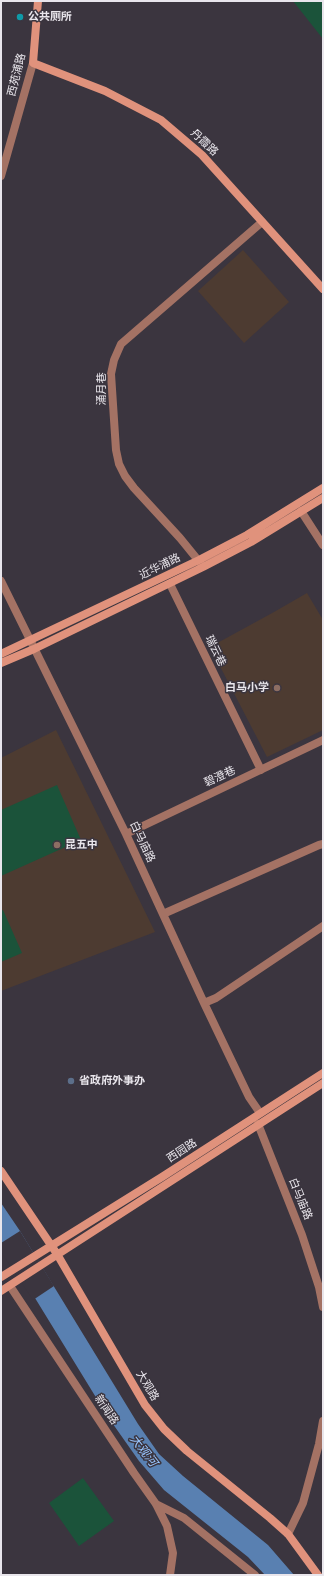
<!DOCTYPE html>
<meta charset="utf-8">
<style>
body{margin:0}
#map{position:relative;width:324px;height:1576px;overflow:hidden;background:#3b353f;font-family:Signika,sans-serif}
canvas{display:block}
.frame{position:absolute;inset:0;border:2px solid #e9e6ec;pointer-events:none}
</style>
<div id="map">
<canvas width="324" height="1576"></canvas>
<div class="frame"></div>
</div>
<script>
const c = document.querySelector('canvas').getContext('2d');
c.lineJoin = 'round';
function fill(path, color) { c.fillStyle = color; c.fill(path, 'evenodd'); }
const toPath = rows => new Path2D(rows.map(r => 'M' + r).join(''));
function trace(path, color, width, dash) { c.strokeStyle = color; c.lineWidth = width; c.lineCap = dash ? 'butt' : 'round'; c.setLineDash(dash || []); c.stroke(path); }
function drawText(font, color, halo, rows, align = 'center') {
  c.font = font + ' Signika,"Noto Sans SC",sans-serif'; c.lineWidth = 3; c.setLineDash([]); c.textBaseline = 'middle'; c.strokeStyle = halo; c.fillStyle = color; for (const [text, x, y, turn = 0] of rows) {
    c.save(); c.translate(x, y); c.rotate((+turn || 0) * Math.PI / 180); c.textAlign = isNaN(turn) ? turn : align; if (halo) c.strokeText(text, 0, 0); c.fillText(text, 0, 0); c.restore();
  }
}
const education = toPath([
 [243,250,289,302,244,343,198,291],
 [307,593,323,620,323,730,267,757,210,647,274,612],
 [56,730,155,932,1,991,1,758]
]);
const green = toPath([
 [293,1,323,1,323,39],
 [57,785,81,840,1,876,1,810],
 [3,910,22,953,1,962,1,911],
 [83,1478,114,1521,79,1546,49,1503]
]);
const water = toPath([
 [1,1203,20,1231,138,1424,159,1454,183,1476,268,1545,294,1575,265,1575,248,1557,164,1490,139,1461,108,1417,35,1298,1,1248]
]);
const pier = toPath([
 [20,1231,54,1286,33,1300,1,1252,1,1243]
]);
const street = toPath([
 [1,176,33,63],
 [301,511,323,545],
 [202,565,180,538,134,488,125,476,119,464,116,450,111,374,114,360,121,344,262,222],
 [1,581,126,834,204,1003,249,1097,260,1113],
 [170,584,261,770],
 [126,834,323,740],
 [163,914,319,845,323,844],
 [204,1003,216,998,323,926],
 [258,1124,302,1235,319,1287,323,1307],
 [10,1286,134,1473,156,1504,167,1526,173,1553,170,1575],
 [156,1504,184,1518,255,1575],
 [288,1534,303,1503,319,1444,323,1421]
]);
const secondary = toPath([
 [38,1,33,63,105,91,161,120,202,155,323,289],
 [1,654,199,560,247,535,323,488],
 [1,663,34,649,203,567,251,542,323,498],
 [1,1171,57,1254,145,1405,164,1429,187,1451,270,1518,288,1534,318,1575],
 [1,1277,162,1177,323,1073],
 [1,1291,323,1083]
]);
const markers = [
 [20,17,4,"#0f9aa8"],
 [277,688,4,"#8d6e63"],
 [57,845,4,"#8d6e63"],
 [71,1081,4,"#5c6f8a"]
];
const poiNames = [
 ["公共厕所",28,17],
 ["白马小学",269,688,"right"],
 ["昆五中",65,845],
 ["省政府外事办",79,1081]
];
const streetNames = [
 ["西苑浦路",17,75,-76],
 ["丹霞路",204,143,43],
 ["涌月巷",102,389,-90],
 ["近华浦路",160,567,-26],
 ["瑞云巷",215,651,64],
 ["碧澄巷",220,777,-25],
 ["白马庙路",142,842,65],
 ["西园路",182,1151,-33],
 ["白马庙路",300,1199,68],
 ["大观路",147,1386,59],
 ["新闻路",106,1410,56]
];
const waterNames = [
 ["大观河",143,1451,52]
];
fill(education, '#4d3b31');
fill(green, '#1b533a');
fill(water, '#5980b1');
fill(pier, '#3b353f');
trace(street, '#a47264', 8);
trace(secondary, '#e0927c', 8);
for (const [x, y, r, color] of markers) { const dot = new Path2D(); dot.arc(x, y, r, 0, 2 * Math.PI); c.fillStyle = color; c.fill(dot); trace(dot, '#3b353f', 1.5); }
drawText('bold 11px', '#e9e6ec', '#3b353f', poiNames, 'left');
drawText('11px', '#e9e6ec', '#3b353f', streetNames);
drawText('italic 12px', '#99c6ff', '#3b353f', waterNames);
</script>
